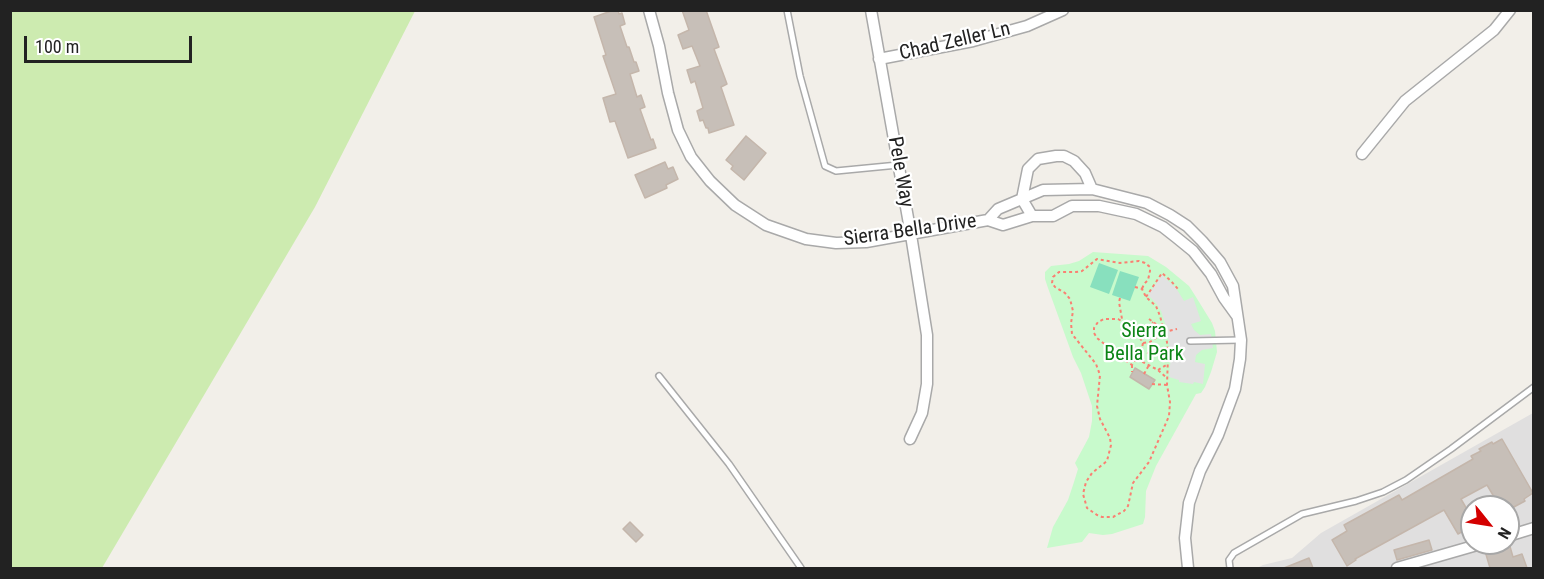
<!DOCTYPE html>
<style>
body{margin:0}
#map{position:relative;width:1544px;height:579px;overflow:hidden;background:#f2efe9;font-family:"Roboto Condensed",sans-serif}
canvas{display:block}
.frame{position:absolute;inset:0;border:12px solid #222;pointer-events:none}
.north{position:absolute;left:1460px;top:495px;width:60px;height:60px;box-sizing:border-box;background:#fff;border:2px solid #a7a7a7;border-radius:50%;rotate:120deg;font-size:16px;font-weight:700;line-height:24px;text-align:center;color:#222}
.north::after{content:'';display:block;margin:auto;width:21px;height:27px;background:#d40000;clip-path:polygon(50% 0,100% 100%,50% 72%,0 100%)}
.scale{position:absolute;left:24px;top:36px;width:168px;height:27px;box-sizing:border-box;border:3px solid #222;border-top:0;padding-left:8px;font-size:18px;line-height:21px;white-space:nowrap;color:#222;-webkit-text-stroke:4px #fff;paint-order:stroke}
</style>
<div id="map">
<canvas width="1544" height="579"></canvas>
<div class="frame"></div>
<div class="north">N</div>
<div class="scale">100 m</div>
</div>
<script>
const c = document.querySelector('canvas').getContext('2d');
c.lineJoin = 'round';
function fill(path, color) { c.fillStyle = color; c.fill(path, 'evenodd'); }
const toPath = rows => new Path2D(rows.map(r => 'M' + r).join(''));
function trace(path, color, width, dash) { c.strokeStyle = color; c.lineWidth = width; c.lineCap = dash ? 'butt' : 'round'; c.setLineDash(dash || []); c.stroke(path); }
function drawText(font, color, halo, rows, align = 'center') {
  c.font = font + ' "Roboto Condensed",sans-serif'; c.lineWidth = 4.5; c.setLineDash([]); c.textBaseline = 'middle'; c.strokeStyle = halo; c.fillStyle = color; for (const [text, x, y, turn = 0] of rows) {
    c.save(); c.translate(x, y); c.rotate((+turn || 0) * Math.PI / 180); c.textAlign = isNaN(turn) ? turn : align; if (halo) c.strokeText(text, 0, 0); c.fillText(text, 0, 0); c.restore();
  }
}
const residential = toPath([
 [1533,413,1533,568,1257,568,1263,565,1292,558,1321,533],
 [1472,507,1508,507,1508,543,1472,543]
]);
const grass = toPath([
 [10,11,415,11,315,207,102,568,11,568]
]);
const park = toPath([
 [1093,252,1148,256,1166,267,1189,286,1196,297,1212,323,1215,331,1217,352,1211,372,1205,387,1201,393,1196,394,1156,466,1146,491,1145,517,1143,524,1112,534,1103,535,1089,533,1082,542,1047,548,1053,527,1068,500,1074,482,1078,469,1075,463,1089,437,1092,421,1092,406,1081,373,1073,357,1048,288,1045,279,1045,272,1051,266,1069,264,1079,261]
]);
const pitch = toPath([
 [1099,263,1118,270,1109,294,1090,287],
 [1120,271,1139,277,1130,301,1112,295]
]);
const parking = toPath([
 [1162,275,1176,288,1184,301,1193,297,1201,321,1191,324,1194,330,1200,335,1211,334,1213,348,1202,350,1196,355,1195,362,1205,364,1203,384,1194,382,1193,384,1179,382,1179,380,1169,377,1171,355,1166,326,1161,311,1156,303,1148,295]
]);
const building = toPath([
 [614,10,618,10,619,14,622,13,625,24,620,26,627,47,629,47,634,62,636,62,639,71,630,74,637,97,641,95,645,107,640,109,651,140,653,139,656,148,628,158,615,121,610,122,603,98,616,94,603,56,606,55,594,17,614,10],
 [682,10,706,10,719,47,714,49,727,84,721,87,734,125,709,133,708,128,706,128,703,120,700,121,697,111,703,108,695,81,691,83,687,70,700,66,692,46,683,49,678,35,689,30,682,10],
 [746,136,766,153,744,180,731,169,733,166,726,160,746,136],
 [665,162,668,169,673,167,678,179,666,185,667,188,645,198,635,175,665,162],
 [1135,368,1155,380,1149,389,1130,377,1135,368],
 [1502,439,1533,493,1524,499,1525,501,1512,508,1511,506,1500,507,1487,485,1461,499,1472,518,1472,526,1458,534,1444,510,1355,559,1356,560,1347,566,1332,540,1347,531,1344,525,1399,495,1402,500,1473,459,1471,456,1481,451,1479,449,1492,442,1493,444,1502,439],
 [630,522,643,535,636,542,623,529,630,522],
 [1429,540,1432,550,1397,560,1394,550,1429,540],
 [1499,543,1509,543,1513,557,1522,554,1527,568,1490,568,1485,551,1489,549,1491,545,1499,543],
 [1309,558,1313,568,1284,568,1309,558]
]);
const path = toPath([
 [1135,287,1142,289,1146,297,1156,306,1160,316,1167,342,1168,356,1167,385,1170,402,1169,416,1149,462,1133,483,1128,506,1124,511,1113,517,1102,517,1097,515,1087,508,1083,494,1086,482,1092,473,1107,461,1111,445,1110,438,1100,419,1097,406,1100,375,1096,364,1072,334,1071,323,1073,311,1070,299,1065,293,1055,287,1052,283,1053,277,1059,272,1076,272,1082,271,1097,259,1120,263,1139,261,1145,263,1150,267,1150,271,1148,280,1144,284,1142,289],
 [1146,297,1162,273,1171,281,1178,289],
 [1120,298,1119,302,1122,319,1121,320],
 [1149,319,1161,328],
 [1140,336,1153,322],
 [1143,343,1141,352,1132,365,1123,359,1097,338,1094,333,1094,328,1098,322,1104,319,1118,319,1135,329,1143,343,1150,342,1164,332,1177,329],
 [1141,352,1168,356],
 [1137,359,1158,370,1167,378],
 [1132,365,1132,372],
 [1158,370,1168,364],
 [1144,374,1149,365],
 [1152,384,1167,385]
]);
const lane = toPath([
 [787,10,800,76,825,166,836,171,898,165],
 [1190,341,1241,340],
 [659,376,729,464,801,568],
 [1230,568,1229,560,1234,553,1302,514,1356,501,1383,492,1406,480,1451,449,1534,387]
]);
const street = toPath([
 [649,10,659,46,668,93,678,130,691,157,710,181,735,205,766,225,806,239,836,243,866,242,988,220,1003,225,1032,216,1053,216,1072,206,1099,206,1136,214,1163,227,1177,238,1193,251,1211,274,1224,298,1237,316],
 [871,10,911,235,927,335,927,384,922,413,910,439],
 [879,59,973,41,1027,26,1063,10],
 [1362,154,1405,101,1494,30,1510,10],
 [1032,216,1022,199,1028,169,1038,159,1056,156,1064,156,1074,161,1085,173,1092,189],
 [988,220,998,209,1043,190,1092,189,1147,203,1170,215,1187,226,1202,241,1220,262,1233,286,1241,340,1240,359,1235,389,1218,435,1200,471,1189,503,1185,538,1188,568],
 [1508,536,1534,528],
 [1397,568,1484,543]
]);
const streetNames = [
 ["Chad Zeller Ln",955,42,-13],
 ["Pele Way",900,172,80],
 ["Sierra Bella Drive",910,231,-8]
];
const parkNames = [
 ["Sierra",1144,332],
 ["Bella Park",1144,355]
];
fill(residential, '#e0dfdf');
fill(grass, '#cdebb0');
fill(park, '#c8facc');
fill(pitch, '#88e0be');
fill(parking, '#e2e2e2');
fill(building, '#c7bfb8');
trace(building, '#c4b6ab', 1.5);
trace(lane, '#a9a9a9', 8);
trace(street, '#a9a9a9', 13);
trace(path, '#fa8072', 2, [3, 3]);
trace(lane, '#fff', 5);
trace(street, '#fff', 10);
drawText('20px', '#222', '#fff', streetNames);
drawText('20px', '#0c8416', '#fff', parkNames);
</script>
